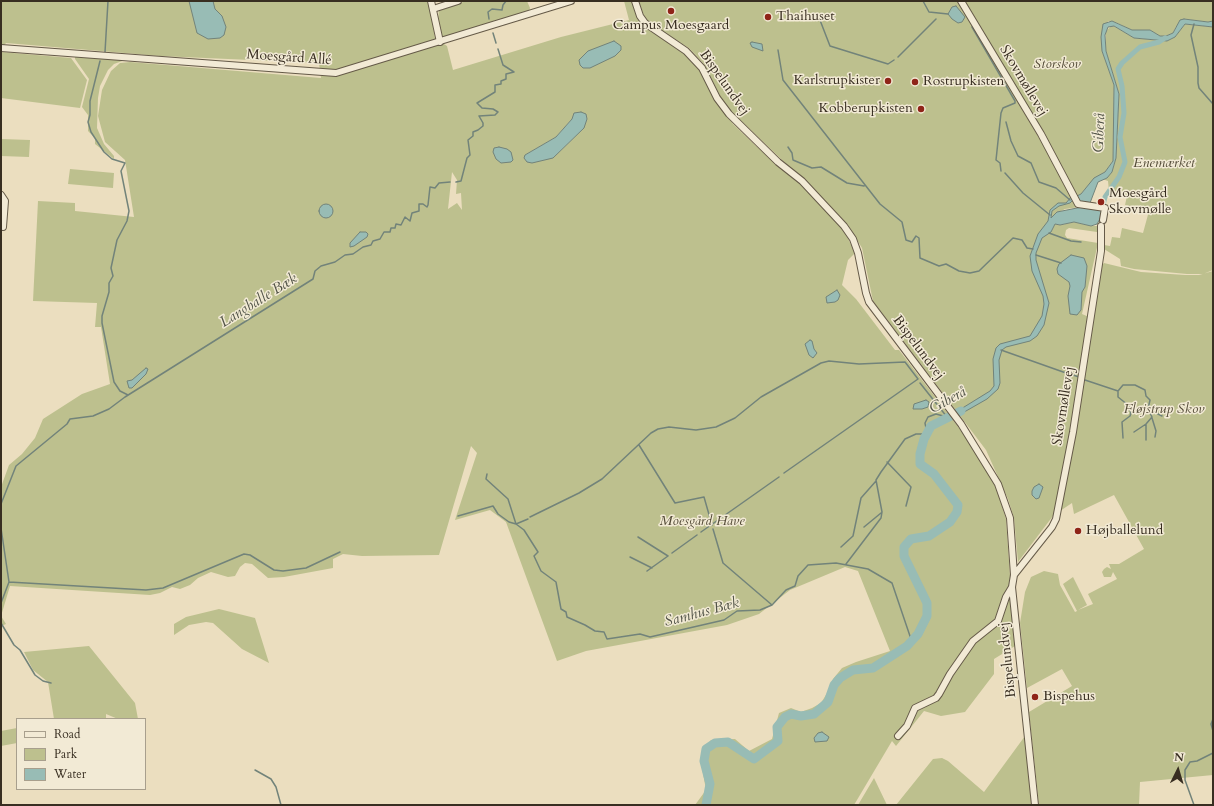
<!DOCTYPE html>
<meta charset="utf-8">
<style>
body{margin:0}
#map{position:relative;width:1214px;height:806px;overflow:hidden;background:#ebdebf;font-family:Cardo,serif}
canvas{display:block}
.frame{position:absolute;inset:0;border:2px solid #382e21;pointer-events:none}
.legend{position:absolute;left:16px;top:718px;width:130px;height:72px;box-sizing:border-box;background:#f2ead5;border:1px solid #a89f8d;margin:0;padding:5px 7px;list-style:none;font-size:12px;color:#382e21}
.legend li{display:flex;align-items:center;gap:8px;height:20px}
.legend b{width:20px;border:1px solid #a89f8d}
.north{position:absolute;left:1158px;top:750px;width:40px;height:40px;-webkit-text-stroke:3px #f2ead5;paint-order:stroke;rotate:5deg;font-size:11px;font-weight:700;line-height:16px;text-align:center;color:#382e21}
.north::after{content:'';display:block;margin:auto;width:14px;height:18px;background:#382e21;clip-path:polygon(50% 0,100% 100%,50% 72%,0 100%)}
</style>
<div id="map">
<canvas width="1214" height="806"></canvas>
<div class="frame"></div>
<ul class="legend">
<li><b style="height:5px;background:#f2ead5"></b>Road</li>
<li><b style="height:11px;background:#bdc08e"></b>Park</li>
<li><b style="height:11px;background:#98bcb5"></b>Water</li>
</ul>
<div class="north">N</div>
</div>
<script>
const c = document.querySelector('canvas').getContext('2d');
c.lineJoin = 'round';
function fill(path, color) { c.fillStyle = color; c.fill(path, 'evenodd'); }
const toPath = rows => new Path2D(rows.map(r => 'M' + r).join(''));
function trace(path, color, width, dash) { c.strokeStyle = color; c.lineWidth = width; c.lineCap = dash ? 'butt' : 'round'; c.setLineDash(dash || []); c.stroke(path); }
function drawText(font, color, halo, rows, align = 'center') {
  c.font = font + ' Cardo,serif'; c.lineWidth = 3; c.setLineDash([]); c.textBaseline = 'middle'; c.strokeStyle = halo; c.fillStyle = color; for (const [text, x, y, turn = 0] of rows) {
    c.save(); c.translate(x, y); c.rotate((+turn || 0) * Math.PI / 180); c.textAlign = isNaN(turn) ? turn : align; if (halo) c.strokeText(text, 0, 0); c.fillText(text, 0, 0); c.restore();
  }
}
const green = toPath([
 [1,1,436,1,430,5,435,38,447,46,453,70,561,37,629,20,624,1,633,1,637,16,682,51,700,70,712,95,733,124,756,146,799,182,843,228,855,253,848,260,842,285,856,299,895,350,899,350,969,441,995,484,1006,519,1015,646,994,659,994,674,965,712,941,716,924,711,896,746,892,741,854,805,695,805,706,790,701,762,702,751,711,740,735,739,749,751,772,739,779,713,791,708,801,712,812,708,821,703,829,690,833,679,842,668,856,662,890,651,858,571,845,567,790,590,759,614,727,625,586,651,557,661,506,522,490,510,455,520,477,453,471,446,439,555,362,556,343,554,333,559,333,568,284,577,268,578,252,564,245,563,240,567,235,576,228,577,211,572,198,578,190,585,180,589,172,587,160,593,150,595,10,586,1,616,6,624,1,626,1,487,9,465,22,454,35,438,43,419,82,394,110,384,101,327,95,327,97,303,33,301,38,201,75,203,75,211,134,217,125,160,105,142,98,116,102,90,111,71,120,63,130,62,321,78,319,63,160,56,6,43,3,47,1,46],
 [572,119,584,128,553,158,525,155,556,137],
 [452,172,457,180,456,194,461,193,462,210,457,203,448,209],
 [466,1,527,1,530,8,529,11,445,37,442,36,438,19,439,10],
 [637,1,957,1,970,19,1079,207,1065,209,1055,214,1051,232,1055,224,1061,225,1074,222,1091,226,1098,226,1097,232,1069,228,1066,230,1065,235,1067,238,1098,243,1082,314,1089,317,1056,512,1018,562,1014,518,1008,499,986,450,873,301,862,248,848,225,831,207,732,112,720,96,704,64,689,48,647,22],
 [964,1,1213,1,1213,21,1208,22,1184,19,1176,27,1173,33,1166,36,1160,36,1150,30,1132,30,1117,23,1108,21,1102,51,1114,85,1113,161,1105,172,1097,177,1081,194,1077,196,1064,170],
 [1185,24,1213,27,1213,270,1203,274,1187,274,1134,269,1121,266,1120,259,1104,249,1104,245,1110,246,1112,237,1120,238,1122,228,1143,233,1149,211,1125,205,1127,196,1109,191,1108,181,1102,179,1106,179,1112,172,1116,158,1119,94,1106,51,1106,31,1112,25,1134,38,1167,41,1175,37],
 [1,52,71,58,87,80,80,108,1,98],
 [75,56,125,60,114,64,108,70,100,86,98,98,97,128,104,144,114,156,114,159,95,144,95,138,88,131,88,115,82,107,89,79,75,59],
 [1,139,30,140,29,157,1,156],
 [70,169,114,173,113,188,68,184],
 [1104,263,1141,272,1185,275,1199,275,1213,271,1213,775,1140,782,1139,805,1039,805,1029,712,1072,686,1062,669,1027,688,1020,623,1025,592,1031,577,1044,571,1058,574,1060,585,1075,612,1077,611,1063,584,1073,577,1087,605,1078,610,1093,604,1088,594,1117,579,1113,572,1111,577,1104,577,1102,572,1104,569,1107,567,1111,569,1109,564,1119,564,1144,549,1114,495,1074,514,1072,503,1060,511,1101,266],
 [219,609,255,618,269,663,242,649,213,623,206,622,189,625,174,635,174,624,186,617],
 [89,646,135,703,138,719,118,719,106,714,106,719,54,719,48,682,33,670,24,652],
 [17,728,17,743,1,746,1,731],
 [1025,736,1032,805,896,805,933,759,942,758,948,761,984,792],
 [874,778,887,805,858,805]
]);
const water = toPath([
 [189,1,213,1,215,9,222,16,226,27,224,35,220,38,208,39,197,33,189,1],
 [956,6,965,17,962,22,958,23,952,19,948,14,952,7,956,6],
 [1184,19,1208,22,1213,21,1213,27,1185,24,1175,37,1167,41,1134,38,1114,26,1108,27,1105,35,1106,51,1119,94,1116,158,1112,172,1107,178,1098,182,1090,203,1080,202,1077,196,1081,194,1094,178,1105,172,1113,161,1114,85,1102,51,1101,37,1103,24,1112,21,1132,30,1150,30,1160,36,1166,36,1173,33,1180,20,1184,19],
 [614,41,621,46,621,50,615,56,590,68,583,68,580,65,579,60,588,51,614,41],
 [752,42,762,44,763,51,752,47,750,43,752,42],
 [581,112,586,114,587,119,584,128,553,158,532,163,527,162,524,158,525,155,556,137,572,119,574,113,581,112],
 [499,147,507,149,511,152,513,160,511,162,501,163,496,159,493,152,494,148,499,147],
 [1072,196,1073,200,1070,203,1059,206,1052,211,1051,218,1057,212,1082,207,1103,210,1101,217,1097,224,1091,226,1074,222,1060,225,1055,224,1051,232,1042,238,1036,253,1036,260,1049,303,1044,325,1037,336,1030,341,1006,347,1002,350,999,360,1000,383,998,389,987,399,959,415,956,412,990,391,994,386,993,359,996,348,1000,344,1030,336,1042,316,1044,304,1043,296,1032,271,1030,256,1038,234,1048,221,1050,210,1058,203,1066,203,1072,196],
 '319 211a7 7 0 1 1 14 0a7 7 0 1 1-14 0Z',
 [360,232,366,232,368,234,367,237,354,246,350,247,350,243,360,232],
 [1071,255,1084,258,1087,266,1085,287,1082,292,1081,310,1077,315,1070,314,1068,296,1070,286,1069,282,1058,274,1057,269,1059,264,1071,255],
 [837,290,840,295,838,300,835,302,827,303,826,297,837,290],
 [810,340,812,341,814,349,817,353,813,358,809,355,805,344,810,340],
 [146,368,148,369,146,374,132,388,129,388,127,381,132,380,146,368],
 [926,400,929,402,928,407,922,409,913,409,914,404,926,400],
 [1039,484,1043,487,1039,498,1036,499,1032,495,1032,491,1034,487,1039,484],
 [822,732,829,737,827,741,815,742,814,738,818,733,822,732]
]);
const stream = toPath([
 [923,1,929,12,948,14],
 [818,15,830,46,888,64,894,60],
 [489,19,488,12,492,9,502,10,503,5,506,1],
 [1194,24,1191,35,1198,67,1198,83,1199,88,1213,104],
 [972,27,1015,101,1015,103,1003,108,1001,113,996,160,1000,163,1001,171],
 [493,33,496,43],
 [778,50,783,80,880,204,902,222,906,240,912,242,916,236,919,238,920,258,939,266,946,264,959,271,970,273,979,271,1013,238,1022,240,1027,248,1033,249],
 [105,52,108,1],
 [898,57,936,19],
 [100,61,90,101,90,115,88,122,91,132,104,152,112,159,125,163,121,171,129,211,127,221,117,240,111,268,113,276,109,283,109,292,102,316,102,323,114,382,120,391,128,395],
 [1006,122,1011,141,1018,156,1031,163,1039,182,1056,188,1070,200],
 [788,147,792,153,793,160,812,168,821,167,847,183,864,186],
 [1005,173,1023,193,1050,215],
 [456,182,461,181,467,158,470,155,468,140,473,136,473,132,478,130,483,126,483,123,479,116,495,115,498,112,493,109,482,108,477,103,495,92,495,85,501,84,501,81,506,79,506,74,514,72,503,65,498,49],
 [1049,233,1071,241,1081,242],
 [1036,255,1061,263],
 [1001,350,1066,373],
 [1073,375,1079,377],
 [1085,380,1118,391],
 [920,383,947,417],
 [1151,413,1156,413,1162,416],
 [1152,418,1156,431,1155,437],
 [927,433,925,423,928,417,936,414,947,417],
 [1123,438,1122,422,1130,416,1131,413,1128,405,1118,397,1118,391,1123,385,1135,385,1145,390,1146,396,1150,400,1148,409,1152,417,1146,424,1134,432],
 [1146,440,1146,424],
 [639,445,675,503,704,497,712,525],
 [887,462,911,487,906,506],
 [487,474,486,479,508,499,516,524,524,530,538,552,534,556,541,571,556,582,561,609,566,612,567,617,585,625,595,631,604,632,607,639,640,634,650,637,724,620,737,611,760,610,772,605,786,590,795,586,798,576,808,565,836,563,868,569,892,583,912,642],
 [1,504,16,466,67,424,70,419,93,416,109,409,125,397,313,279,315,271,321,266,335,262,345,255,353,254,363,247,371,245,373,241,380,239,384,232,390,232,391,228,395,228,396,224,401,225,405,217,410,221,412,213,419,211,419,204,423,204,427,207,428,205,430,187,435,188,439,183,450,182],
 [458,516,493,506,498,514,509,522,516,524,528,519],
 [530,517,579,493,602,479,651,433,658,429,669,427,696,430,716,427,735,418,761,397,821,363,829,361,859,364,905,362,918,379,784,473],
 [864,527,881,513],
 [1,528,9,582,1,603],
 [713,529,723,563,772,605],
 [701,532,779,477],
 [638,537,668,556,647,571],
 [841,547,853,536,861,498,876,481],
 [672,553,697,535],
 [630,557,652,568],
 [846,564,881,518,882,512,876,480,881,472,905,439,916,434,926,434],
 [9,582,146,590,163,588,244,554,250,555,274,570,283,571,306,568,340,552],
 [1,623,14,645,20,650,35,675,43,681,51,683],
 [1213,719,1211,724,1213,731],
 [255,770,271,779,276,787,281,805],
 [1194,805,1185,780,1185,770,1190,762,1197,761,1213,753]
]);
const canal = toPath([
 [1103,205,1105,197,1119,177,1125,162,1120,137,1124,113,1122,86,1118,69,1122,63,1140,47,1159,42,1165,38]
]);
const river = toPath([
 [706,805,710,784,704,761,706,749,715,743,728,742,754,759,778,741,777,727,785,717,791,714,801,716,814,714,828,702,834,685,840,678,853,670,873,668,907,646,918,634,927,616,927,603,904,556,904,547,911,539,929,536,950,522,957,512,958,505,934,474,920,464,920,454,924,439,931,426,961,411]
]);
const street = toPath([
 [431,1,440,42],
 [635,1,640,16,645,23,686,51,702,68,717,98,729,114,778,162,802,181,844,226,853,239,858,253,866,293,869,302,961,424,998,484,1010,518,1014,575,1012,587,1035,805],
 [961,1,1041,134,1078,204,1105,208,1103,220],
 [433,9,458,1],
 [1,48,336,73,571,1],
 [1,195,5,201,3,227],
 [1014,575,1052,527,1056,519,1073,432,1101,251,1101,226],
 [898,736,907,726,915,708,936,698,939,694,950,674,973,641,998,621,1006,597,1012,587]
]);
const markers = [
 [671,11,4,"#8f2418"],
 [768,17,4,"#8f2418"],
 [888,81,4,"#8f2418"],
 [915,82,4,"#8f2418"],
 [921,109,4,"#8f2418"],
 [1101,202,4,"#8f2418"],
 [1078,531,4,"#8f2418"],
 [1035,697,4,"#8f2418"]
];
const poiNames = [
 ["Thaihuset",776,17],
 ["Campus Moesgaard",671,26,"center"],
 ["Karlstrupkister",880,81,"right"],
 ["Rostrupkisten",923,82],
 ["Kobberupkisten",913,109,"right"],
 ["Moesgård",1109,194],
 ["Skovmølle",1109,210],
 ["Højballelund",1086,531],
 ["Bispehus",1043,697]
];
const streetNames = [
 ["Moesgård Allé",289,58,4],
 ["Skovmøllevej",1023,81,59],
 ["Bispelundvej",724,83,55],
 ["Bispelundvej",918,348,53],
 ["Skovmøllevej",1064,406,-81],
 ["Bispelundvej",1008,660,-96]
];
const parkNames = [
 ["Storskov",1057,65],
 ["Enemærket",1164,164],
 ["Fløjstrup Skov",1164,410],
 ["Moesgård Have",702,522]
];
const waterNames = [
 ["Giberå",1100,133,-88],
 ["Langballe Bæk",259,301,-32],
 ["Giberå",948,401,-29],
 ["Samhus Bæk",702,613,-15]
];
fill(green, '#bdc08e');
fill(water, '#98bcb5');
trace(water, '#72837a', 1);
trace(stream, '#72837a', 1.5);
trace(canal, '#98bcb5', 5);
trace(river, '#98bcb5', 9);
trace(street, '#655a48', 8);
trace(street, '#f2ead5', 6);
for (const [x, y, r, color] of markers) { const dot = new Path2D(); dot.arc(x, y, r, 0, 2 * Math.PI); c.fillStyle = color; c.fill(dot); trace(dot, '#f2ead5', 1.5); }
drawText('14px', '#382e21', '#f2ead5', poiNames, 'left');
drawText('14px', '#382e21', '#f2ead5', streetNames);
drawText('italic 14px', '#534b37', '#f2ead5', parkNames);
drawText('italic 15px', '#505246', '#f2ead5', waterNames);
</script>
